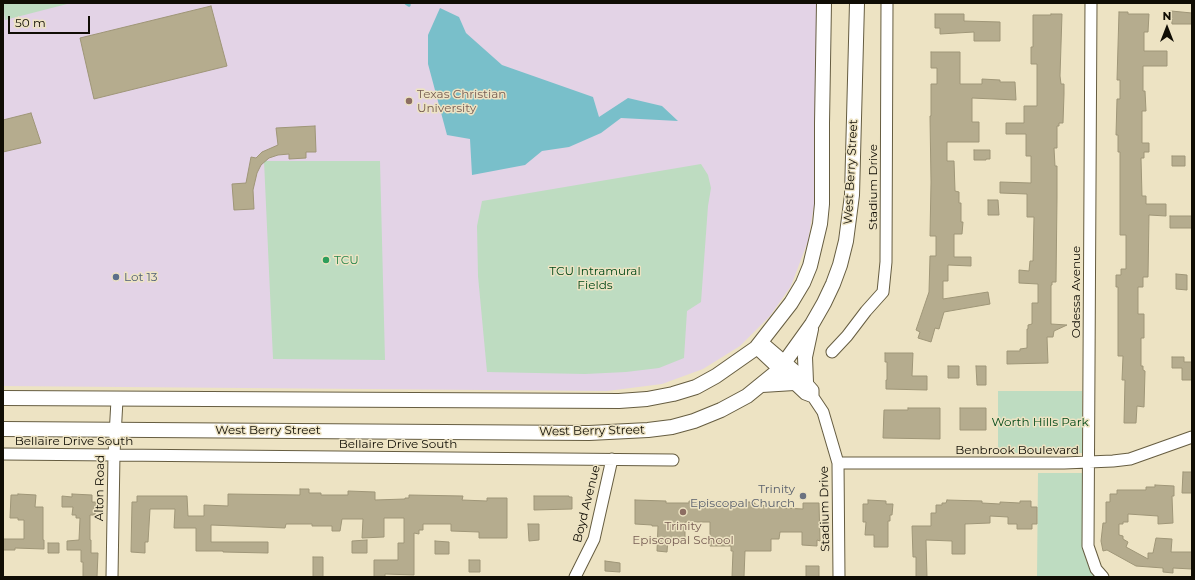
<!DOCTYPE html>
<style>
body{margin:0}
#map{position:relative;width:1195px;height:580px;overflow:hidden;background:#ede3c3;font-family:Montserrat,sans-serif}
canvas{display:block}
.frame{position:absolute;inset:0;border:4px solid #100d04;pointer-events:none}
.north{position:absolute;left:1147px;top:8px;width:40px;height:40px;-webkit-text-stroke:3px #ede3c3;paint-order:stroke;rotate:0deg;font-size:11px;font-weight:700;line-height:16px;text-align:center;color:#100d04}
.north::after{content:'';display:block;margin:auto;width:14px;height:18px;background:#100d04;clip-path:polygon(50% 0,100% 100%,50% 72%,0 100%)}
.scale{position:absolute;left:8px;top:16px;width:82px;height:18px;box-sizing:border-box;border:2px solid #100d04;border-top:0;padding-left:5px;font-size:12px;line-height:14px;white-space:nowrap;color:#100d04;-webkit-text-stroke:3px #ede3c3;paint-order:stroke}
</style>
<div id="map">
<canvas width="1195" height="580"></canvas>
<div class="frame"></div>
<div class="north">N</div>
<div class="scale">50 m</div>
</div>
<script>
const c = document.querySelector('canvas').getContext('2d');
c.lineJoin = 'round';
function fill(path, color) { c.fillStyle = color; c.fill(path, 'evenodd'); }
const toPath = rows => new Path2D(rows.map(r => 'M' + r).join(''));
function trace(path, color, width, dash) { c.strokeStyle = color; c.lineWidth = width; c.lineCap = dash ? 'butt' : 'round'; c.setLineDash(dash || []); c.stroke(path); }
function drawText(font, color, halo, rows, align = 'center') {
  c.font = font + ' Montserrat,sans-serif'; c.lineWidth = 3; c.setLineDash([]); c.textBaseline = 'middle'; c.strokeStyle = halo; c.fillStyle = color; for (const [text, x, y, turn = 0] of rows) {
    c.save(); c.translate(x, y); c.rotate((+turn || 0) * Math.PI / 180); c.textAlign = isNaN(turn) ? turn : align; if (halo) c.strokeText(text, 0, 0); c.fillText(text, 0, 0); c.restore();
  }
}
const education = toPath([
 [3,3,817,3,815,200,808,241,791,286,770,316,740,346,703,369,662,384,607,391,3,386]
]);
const green = toPath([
 [3,3,71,3,5,20],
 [264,161,380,161,385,360,273,359],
 [701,164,708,175,711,188,708,206,701,302,687,311,684,358,659,368,626,372,585,374,487,372,478,276,477,226,482,201],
 [998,391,1082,391,1082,453,998,453],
 [1038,473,1084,473,1083,547,1086,560,1097,577,1037,577]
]);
const water = toPath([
 [440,8,459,17,466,33,502,65,593,97,599,117,628,98,662,106,678,121,621,118,601,133,569,147,542,151,525,165,472,175,470,139,447,135,428,64,428,35]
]);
const stream = toPath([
 [406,3,409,5]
]);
const building = toPath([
 [211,6,227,66,94,99,80,38,211,6],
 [1171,11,1192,13,1192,24,1172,24,1171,11],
 [1119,12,1128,12,1128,14,1149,14,1148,32,1144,32,1144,51,1167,51,1167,66,1143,66,1143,91,1145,91,1146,111,1142,111,1142,143,1149,143,1149,152,1144,152,1144,158,1141,158,1142,196,1146,196,1146,204,1166,204,1166,216,1149,215,1148,277,1143,277,1143,287,1138,287,1138,314,1144,314,1144,338,1141,338,1141,366,1143,366,1143,370,1145,371,1144,407,1137,406,1136,423,1124,423,1125,380,1122,380,1123,356,1118,356,1118,287,1116,287,1116,275,1121,275,1121,269,1126,269,1126,235,1120,235,1120,152,1118,152,1118,135,1116,135,1117,99,1120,99,1120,80,1117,80,1119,12],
 [935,14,964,14,964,21,1000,22,1000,41,974,41,974,32,940,34,940,28,935,28,935,14],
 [1051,14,1062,14,1060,76,1061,84,1064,84,1064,94,1063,123,1059,123,1059,126,1057,126,1057,148,1054,148,1055,166,1057,166,1057,198,1056,282,1052,282,1052,285,1051,285,1051,324,1067,325,1054,331,1053,337,1047,337,1048,363,1007,364,1007,351,1020,351,1020,349,1027,348,1027,329,1028,329,1028,325,1032,324,1032,303,1038,303,1038,284,1019,283,1019,270,1029,271,1030,261,1033,261,1034,217,1027,217,1027,194,1000,193,1000,182,1031,183,1031,156,1026,156,1026,134,1006,134,1006,123,1024,123,1024,106,1037,106,1037,64,1031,64,1031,47,1033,47,1033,15,1051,15,1051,14],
 [931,52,960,52,960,84,982,84,982,79,1000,80,1000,82,1015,82,1016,100,972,98,972,122,979,122,979,142,947,142,947,161,954,161,955,191,959,192,959,203,961,203,961,222,963,222,962,234,954,234,954,257,971,257,971,266,948,265,948,281,943,281,943,299,988,292,990,304,944,312,939,329,935,328,931,342,918,338,920,332,916,330,929,292,930,256,936,256,936,236,930,236,931,182,930,116,931,116,931,84,937,84,937,68,931,68,931,52],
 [31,113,41,143,3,152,3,120,31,113],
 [315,126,316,152,306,152,306,158,289,159,289,154,278,155,269,158,261,165,257,173,253,190,254,209,234,210,232,184,246,183,251,157,256,158,262,152,278,145,276,128,315,126],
 [974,150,990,150,990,159,986,159,986,160,974,160,974,150],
 [1172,156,1185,156,1185,166,1172,166,1172,156],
 [988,200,998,200,999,215,988,215,988,200],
 [1170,216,1192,216,1192,228,1170,228,1170,216],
 [1176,274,1187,275,1187,290,1176,289,1176,274],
 [885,353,913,353,912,376,927,376,927,390,886,389,886,380,887,380,887,362,885,362,885,353],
 [1172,357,1184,357,1184,362,1192,362,1192,380,1182,380,1182,368,1172,368,1172,357],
 [948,366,959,366,959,378,948,378,948,366],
 [976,366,986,366,986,385,977,385,976,366],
 [908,408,940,408,940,439,883,438,884,410,908,410,908,408],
 [960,408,986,408,986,430,960,430,960,408],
 [1183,472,1192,472,1192,493,1182,493,1183,472],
 [1155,485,1174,486,1174,496,1172,496,1173,523,1158,524,1158,516,1128,514,1128,522,1123,522,1123,524,1119,524,1119,535,1123,536,1123,539,1128,542,1126,547,1148,559,1148,553,1153,553,1156,538,1172,539,1171,552,1192,552,1192,569,1173,568,1173,573,1163,572,1163,568,1136,566,1107,550,1103,551,1101,541,1103,523,1106,523,1106,502,1110,502,1110,494,1117,494,1117,490,1146,490,1146,487,1155,487,1155,485],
 [300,489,309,489,309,493,321,493,321,495,348,495,348,491,375,492,375,500,405,499,405,498,409,498,409,495,463,496,462,500,487,501,487,498,507,498,507,538,479,538,479,532,451,531,451,524,423,524,423,530,419,530,419,534,414,533,414,575,385,574,385,577,374,577,374,560,398,560,398,543,404,543,404,518,384,518,384,537,362,538,363,519,342,519,340,531,332,531,332,526,312,526,312,524,286,524,285,528,211,525,211,542,268,542,268,553,223,552,223,551,196,551,196,528,174,528,175,509,150,509,148,542,145,542,145,553,131,552,132,502,137,502,137,496,187,496,188,516,204,516,204,505,228,506,228,494,300,495,300,489],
 [18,494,36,495,35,507,43,507,43,540,44,540,44,549,15,548,15,550,3,550,3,539,24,539,24,520,18,520,18,518,10,518,11,495,18,495,18,494],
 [72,494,92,495,92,502,96,502,95,515,90,515,90,540,91,540,91,553,98,553,97,577,83,577,83,562,81,562,81,550,67,550,67,541,79,540,80,518,76,518,76,515,72,515,73,507,62,507,62,496,72,497,72,494],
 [534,496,569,496,569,497,572,497,572,509,534,510,534,496],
 [635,500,666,501,666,503,689,503,689,501,750,502,750,503,755,503,755,505,784,507,784,508,803,509,803,503,819,503,820,541,817,540,817,546,802,545,802,532,780,532,779,539,771,539,771,551,745,551,744,577,732,577,733,551,731,551,731,546,710,546,710,522,685,522,685,539,668,539,667,552,657,551,658,526,652,526,652,525,635,524,635,500],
 [868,500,886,501,886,504,893,504,892,515,890,515,890,521,888,521,888,547,874,547,874,535,865,535,866,522,863,522,863,504,868,504,868,500],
 [947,500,982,501,982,503,1000,504,1000,502,1020,503,1020,501,1031,501,1031,507,1037,507,1037,524,1032,524,1032,529,1017,529,1017,524,1008,524,1008,517,990,516,990,523,965,524,965,554,952,554,952,541,926,540,927,577,916,577,916,557,913,557,912,526,931,526,931,513,936,513,936,505,942,505,942,503,946,503,947,500],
 [528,524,539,524,539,540,529,541,528,524],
 [367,540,367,553,352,553,352,541,367,540],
 [435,541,449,542,449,554,435,554,435,541],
 [48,543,59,543,59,553,48,553,48,543],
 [313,557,323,557,323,577,313,577,313,557],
 [469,560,480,560,480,572,469,572,469,560],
 [605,561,620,563,620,572,605,571,605,561],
 [806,566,819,566,819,577,806,577,806,566]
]);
const minor = toPath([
 [1091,3,1088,546,1096,569,1103,577],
 [761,341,796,371,813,390,813,397,823,412,838,463,839,577],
 [756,348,805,394,813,397],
 [832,352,847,336,866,311,883,292,886,262,887,3],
 [3,454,673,460],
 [838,463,1064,463,1113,461,1130,459,1192,437],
 [112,577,114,454,117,400],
 [575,577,594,539,612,459]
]);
const major = toPath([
 [806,382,805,357,811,329],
 [762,385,794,383],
 [3,398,619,401,647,399,673,394,696,387,716,376,756,348,791,303,803,283,810,266,820,224,822,204,822,123,824,3],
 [3,429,589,433,648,430,672,427,694,421,721,410,747,396,779,370,812,324,824,303,833,284,840,265,846,241,852,195,857,3]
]);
const markers = [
 [409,101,4,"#8d6e63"],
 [326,260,4,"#2e9e5b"],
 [116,277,4,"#5c6f8a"],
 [803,496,4,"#6b7280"],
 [683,512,4,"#8d6e63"]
];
const educationNames = [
 ["Texas Christian",417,94],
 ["University",417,108],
 ["Trinity",683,526,"center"],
 ["Episcopal School",683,540,"center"]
];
const streetNames = [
 ["West Berry Street",851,172,-87],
 ["Stadium Drive",873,187,-90],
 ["Odessa Avenue",1076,292,-90],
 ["West Berry Street",268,430],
 ["West Berry Street",592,431,-1],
 ["Bellaire Drive South",74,441],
 ["Bellaire Drive South",398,444],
 ["Benbrook Boulevard",1017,450],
 ["Alton Road",100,488,-89],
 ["Boyd Avenue",587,504,-76],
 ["Stadium Drive",825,509,-91]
];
const leisureNames = [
 ["TCU",334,260]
];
const parkNames = [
 ["TCU Intramural",595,271],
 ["Fields",595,285],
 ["Worth Hills Park",1040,422]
];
const serviceNames = [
 ["Lot 13",124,277]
];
const worshipNames = [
 ["Trinity",795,489],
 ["Episcopal Church",795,503]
];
fill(education, '#e3d3e6');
fill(green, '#bedcc1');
fill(water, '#79bfca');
trace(stream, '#79bfca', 3.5);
fill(building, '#b5ac8e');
trace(building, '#9f9678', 1);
trace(minor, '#665d41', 13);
trace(major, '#665d41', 16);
trace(minor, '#fff', 11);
trace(major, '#fff', 14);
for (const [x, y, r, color] of markers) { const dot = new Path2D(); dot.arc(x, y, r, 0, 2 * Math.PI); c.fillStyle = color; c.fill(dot); trace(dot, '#ede3c3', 1.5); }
drawText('12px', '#785e54', '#ede3c3', educationNames, 'left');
drawText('12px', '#100d04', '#ede3c3', streetNames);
drawText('12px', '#27864d', '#ede3c3', leisureNames, 'left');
drawText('12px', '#004817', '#ede3c3', parkNames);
drawText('12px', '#4e5e75', '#ede3c3', serviceNames, 'left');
drawText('12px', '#5b616d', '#ede3c3', worshipNames, 'right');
</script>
